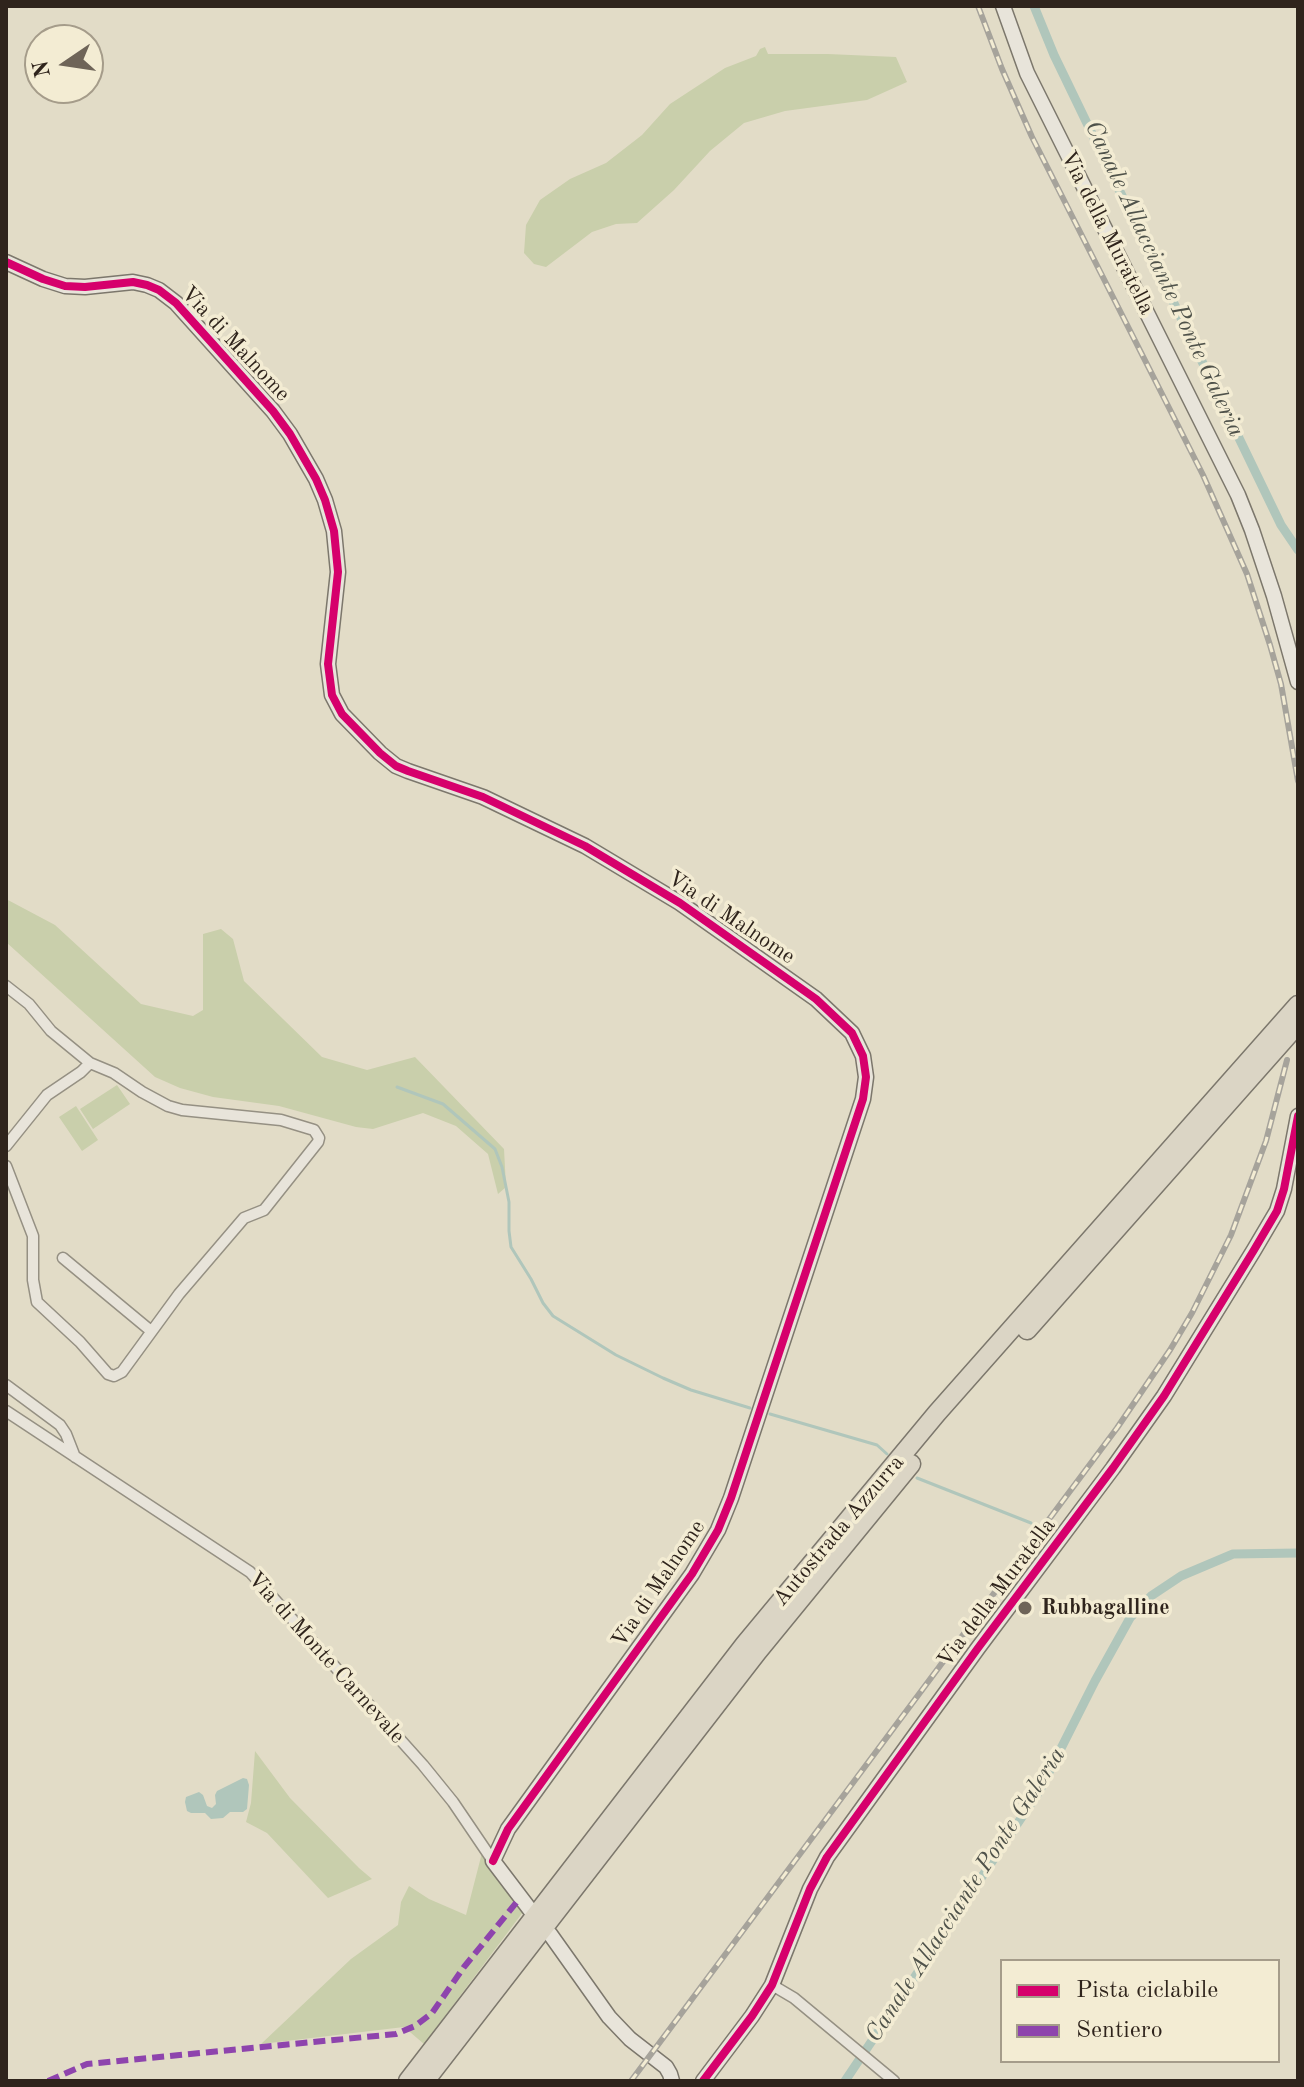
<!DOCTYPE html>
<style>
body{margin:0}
#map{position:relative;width:1304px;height:2087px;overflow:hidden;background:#e2dcc7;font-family:"Old Standard TT",serif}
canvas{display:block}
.frame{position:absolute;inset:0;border:8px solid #2f241c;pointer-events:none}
.legend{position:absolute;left:1000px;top:1959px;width:280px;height:104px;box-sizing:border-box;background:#f3ecd3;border:2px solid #a59c8a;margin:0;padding:10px 14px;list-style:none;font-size:24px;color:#2f241c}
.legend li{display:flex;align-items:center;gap:16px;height:40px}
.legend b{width:40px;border:2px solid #a59c8a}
.north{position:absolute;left:24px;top:24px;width:80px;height:80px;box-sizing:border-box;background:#f3ecd3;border:2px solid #a59c8a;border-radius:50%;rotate:257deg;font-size:22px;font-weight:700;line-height:32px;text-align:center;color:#2f241c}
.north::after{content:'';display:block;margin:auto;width:28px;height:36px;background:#6e6458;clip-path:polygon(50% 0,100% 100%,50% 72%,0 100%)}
</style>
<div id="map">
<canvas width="1304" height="2087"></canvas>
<div class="frame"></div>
<ul class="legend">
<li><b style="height:10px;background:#d6006c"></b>Pista ciclabile</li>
<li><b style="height:10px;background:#8e44ad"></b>Sentiero</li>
</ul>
<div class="north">N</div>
</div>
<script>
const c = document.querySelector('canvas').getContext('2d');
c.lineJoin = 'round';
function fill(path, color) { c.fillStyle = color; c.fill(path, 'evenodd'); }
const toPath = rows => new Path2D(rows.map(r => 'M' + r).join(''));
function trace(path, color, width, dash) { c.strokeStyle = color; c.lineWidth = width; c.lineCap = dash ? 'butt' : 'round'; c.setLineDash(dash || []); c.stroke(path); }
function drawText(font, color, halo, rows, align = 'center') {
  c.font = font + ' "Old Standard TT",serif'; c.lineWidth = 7; c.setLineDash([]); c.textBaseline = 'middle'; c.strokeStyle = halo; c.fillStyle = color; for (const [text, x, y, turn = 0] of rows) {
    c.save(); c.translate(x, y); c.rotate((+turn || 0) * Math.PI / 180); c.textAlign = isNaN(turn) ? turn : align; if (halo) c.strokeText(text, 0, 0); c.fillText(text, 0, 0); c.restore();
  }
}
const green = toPath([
 [765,47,768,54,828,54,896,57,907,82,867,100,785,111,744,123,710,151,674,190,637,223,616,224,592,232,546,267,534,264,524,253,526,225,540,200,570,179,606,163,642,135,670,104,725,68,756,56,760,49],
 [6,899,55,925,141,1004,193,1016,203,1010,203,934,221,929,233,939,244,981,322,1057,367,1070,415,1057,504,1149,506,1187,498,1194,488,1154,456,1126,423,1113,373,1129,356,1127,279,1106,213,1097,180,1088,155,1077,6,942],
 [117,1085,130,1104,93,1129,80,1109],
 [76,1106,98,1140,82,1151,59,1117],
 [255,1751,290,1798,359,1868,372,1879,328,1898,267,1833,246,1822,251,1803],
 [483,1849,526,1908,424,2044,404,2027,261,2044,351,1959,398,1925,401,1902,409,1886,429,1899,466,1915]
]);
const water = toPath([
 [243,1778,247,1779,249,1785,247,1809,243,1812,230,1812,223,1818,211,1819,205,1813,191,1813,187,1811,185,1802,186,1797,199,1792,203,1795,207,1806,212,1808,216,1804,215,1795,217,1791]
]);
const stream = toPath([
 [397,1087,443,1104,495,1149,502,1167,509,1202,509,1231,511,1247,531,1279,543,1303,553,1316,616,1355,663,1378,691,1390,750,1408],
 [770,1414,877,1445,887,1454],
 [917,1478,1031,1523]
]);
const canal = toPath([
 [1034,6,1054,55,1281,525,1298,550],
 [845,2081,1040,1790,1095,1681,1130,1618,1151,1596,1181,1576,1233,1554,1298,1553]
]);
const street = toPath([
 [6,986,29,1004,51,1031,90,1063,114,1073,142,1092,168,1106,182,1110,281,1120,314,1130,319,1138,318,1142,264,1210,244,1218,179,1294,122,1372,114,1376,108,1374,80,1342,37,1302,33,1280,33,1236,6,1166],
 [6,1146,47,1095,81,1072,90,1063],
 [63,1258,151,1331],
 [6,1385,60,1425,66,1434,75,1457],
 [6,1411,250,1572,423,1765,453,1802,493,1861],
 [772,1985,794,1998,894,2081]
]);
const secondary = toPath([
 [1003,6,1027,73,1238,495,1252,530,1274,596,1298,682],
 [6,262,43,279,65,286,85,287,133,282,147,285,159,290,176,303,273,411,290,434,316,479,325,500,334,531,338,572,328,664,332,695,342,714,380,753,396,766,408,771,483,797,585,846,680,903,816,999,852,1033,863,1056,866,1077,863,1099,731,1498,718,1530,692,1574,508,1829,493,1861,531,1911],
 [550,1934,609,2017,630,2039,666,2067,670,2074,672,2081],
 [703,2081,752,2016,772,1985,810,1889,827,1857,978,1648,1113,1468,1164,1396,1254,1250,1277,1211,1284,1189,1298,1116]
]);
const highway = toPath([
 [1027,1330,1298,1024],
 [408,2081,745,1644,937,1413,1298,1005],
 [425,2081,758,1651,911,1464]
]);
const rail = toPath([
 [978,6,1002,69,1032,137,1203,475,1247,574,1270,645,1281,684,1298,781],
 [631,2081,1117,1428,1170,1350,1192,1313,1231,1235,1266,1141,1287,1060]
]);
const quiet = toPath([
 [48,2081,87,2064,396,2034,415,2026,432,2013,464,1967,520,1898]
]);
const cycleway = toPath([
 [6,262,43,279,65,286,85,287,133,282,147,285,159,290,176,303,273,411,290,434,316,479,325,500,334,531,338,572,328,664,332,695,342,714,380,753,396,766,408,771,483,797,585,846,680,903,816,999,852,1033,863,1056,866,1077,863,1099,731,1498,718,1530,692,1574,508,1829,493,1861],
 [703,2081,752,2016,772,1985,810,1889,827,1857,978,1648,1113,1468,1164,1396,1254,1250,1277,1211,1284,1189,1298,1116]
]);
const markers = [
 [1025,1608,8,"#6e6458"]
];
const streetNames = [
 ["Via della Muratella",1107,233,63],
 ["Via di Malnome",235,344,47],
 ["Via di Malnome",731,918,34],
 ["Autostrada Azzurra",839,1531,-50],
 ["Via di Malnome",659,1584,-56],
 ["Via della Muratella",997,1593,-53],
 ["Via di Monte Carnevale",326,1658,48]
];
const poiNames = [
 ["Rubbagalline",1041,1608]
];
const waterNames = [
 ["Canale Allacciante Ponte Galeria",1164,279,65],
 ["Canale Allacciante Ponte Galeria",966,1895,-57]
];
fill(green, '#c9cfab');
fill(water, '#b0c6bb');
trace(stream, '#b0c6bb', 3);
trace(canal, '#b0c6bb', 9);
trace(street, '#959083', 13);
trace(secondary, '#7c776c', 17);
trace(highway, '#7c776c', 21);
trace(street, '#e8e4da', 10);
trace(secondary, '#e8e4da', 14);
trace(highway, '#dbd5c5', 18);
trace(rail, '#a6a39b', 6);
trace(rail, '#f3ecd3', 3, [9]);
trace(quiet, '#8e44ad', 6, [12, 6]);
trace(cycleway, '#d6006c', 8);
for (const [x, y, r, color] of markers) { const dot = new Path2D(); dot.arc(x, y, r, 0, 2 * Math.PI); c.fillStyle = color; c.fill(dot); trace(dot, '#f3ecd3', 3); }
drawText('22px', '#2f241c', '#f3ecd3', streetNames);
drawText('bold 22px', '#2f241c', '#f3ecd3', poiNames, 'left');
drawText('italic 24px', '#4f524a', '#f3ecd3', waterNames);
</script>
